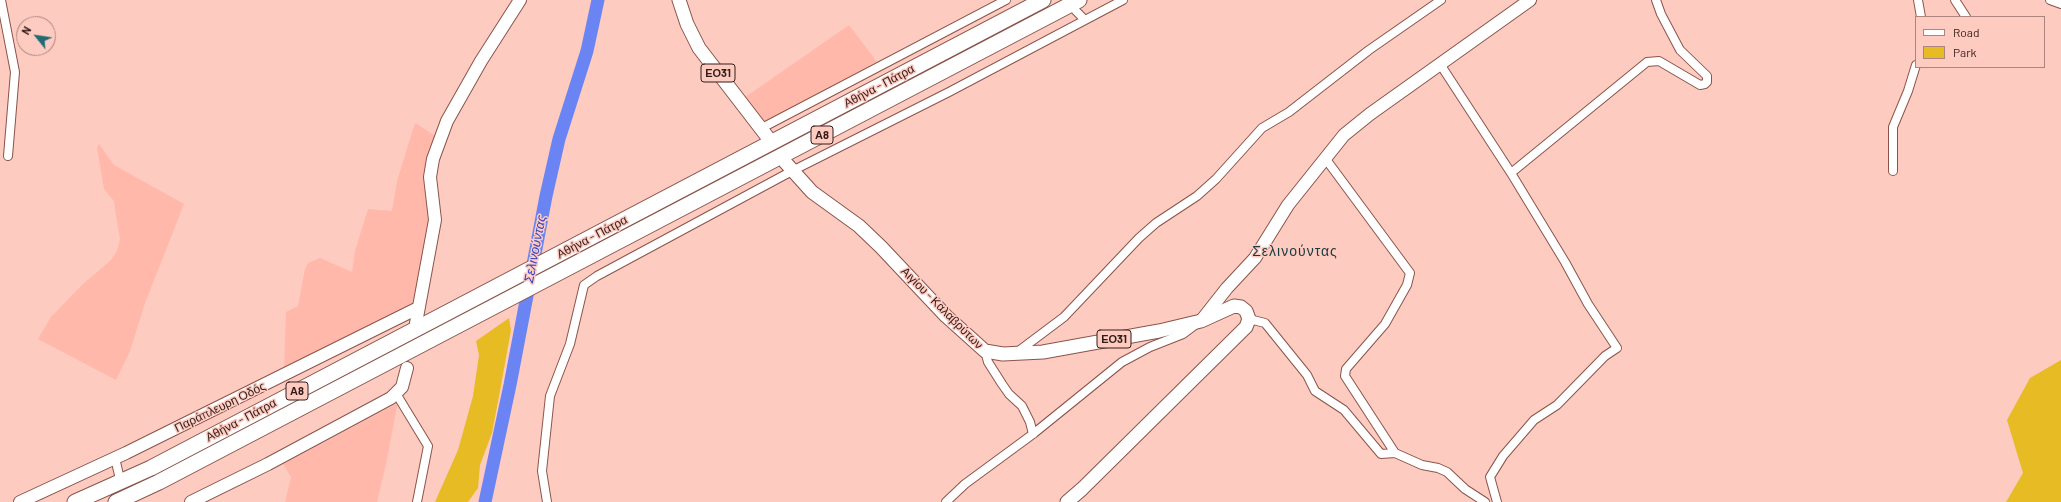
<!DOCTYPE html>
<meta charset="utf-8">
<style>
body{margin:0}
#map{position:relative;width:2061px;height:502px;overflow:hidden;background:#fecbc1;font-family:Barlow,sans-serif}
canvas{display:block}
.legend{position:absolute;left:1915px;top:16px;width:130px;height:52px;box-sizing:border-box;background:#fecbc1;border:1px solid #ad857e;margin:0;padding:5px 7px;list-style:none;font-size:12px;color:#341d19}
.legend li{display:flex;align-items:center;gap:8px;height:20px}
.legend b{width:20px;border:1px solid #ad857e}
.north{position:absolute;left:16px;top:16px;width:40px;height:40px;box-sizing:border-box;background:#fecbc1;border:1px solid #ad857e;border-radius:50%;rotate:300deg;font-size:11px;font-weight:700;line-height:16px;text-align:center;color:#341d19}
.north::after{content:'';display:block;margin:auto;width:14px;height:18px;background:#216a76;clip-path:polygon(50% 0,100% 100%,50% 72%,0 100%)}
</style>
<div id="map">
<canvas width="2061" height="502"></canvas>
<ul class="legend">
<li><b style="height:5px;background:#fff"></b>Road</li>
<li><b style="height:11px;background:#e7bb24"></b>Park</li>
</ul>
<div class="north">N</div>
</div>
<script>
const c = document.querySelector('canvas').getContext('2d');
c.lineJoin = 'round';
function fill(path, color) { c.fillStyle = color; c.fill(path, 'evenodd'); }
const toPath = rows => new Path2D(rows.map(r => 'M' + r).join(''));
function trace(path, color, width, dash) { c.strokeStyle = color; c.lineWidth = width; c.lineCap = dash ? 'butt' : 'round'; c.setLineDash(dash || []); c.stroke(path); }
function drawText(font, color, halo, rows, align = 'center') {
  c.font = font + ' Barlow,sans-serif'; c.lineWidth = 3; c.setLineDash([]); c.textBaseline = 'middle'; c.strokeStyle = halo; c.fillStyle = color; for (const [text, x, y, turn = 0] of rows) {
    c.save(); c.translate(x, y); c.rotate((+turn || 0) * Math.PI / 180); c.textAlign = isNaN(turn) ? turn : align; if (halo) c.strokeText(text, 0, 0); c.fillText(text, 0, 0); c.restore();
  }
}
const built = toPath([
 [849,25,877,62,763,123,744,98],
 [415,123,437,137,433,212,416,304,284,369,286,312,298,306,305,269,308,263,320,258,352,272,355,251,368,209,392,211,397,181],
 [99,144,114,165,184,204,145,303,130,351,116,380,38,339,51,317,82,285,111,260,117,251,120,239,116,215,114,201,104,189,97,148],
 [396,404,397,406,386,464,377,502,285,502,291,477,283,464]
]);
const green = toPath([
 [509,318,511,330,500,391,492,433,480,465,478,488,468,502,435,502,458,450,473,396,479,355,476,341],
 [2061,360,2061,502,2006,502,2023,473,2007,420,2030,378]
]);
const river = toPath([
 [485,502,510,385,546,196,559,139,587,51,598,0]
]);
const street = toPath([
 [1,0,15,72,8,156],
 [1918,0,1921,17],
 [1955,0,1966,17],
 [2050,0,2061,4],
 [1076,11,1085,20],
 [1440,64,1511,173,1565,262,1588,304,1617,348,1605,356,1557,405,1534,420,1503,456,1490,477,1497,502],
 [760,129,1006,0],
 [1325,158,1410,273,1407,285,1385,324,1346,369,1345,376,1395,453,1422,465,1438,468,1447,472,1465,489,1485,502],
 [1893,171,1893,127,1908,91,1916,65],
 [1511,173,1647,62,1659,61,1700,85,1705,84,1707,82,1707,76,1680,50,1661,14,1656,0],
 [1249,319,1265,323,1307,375,1315,391,1344,410,1381,454,1395,453],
 [985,351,988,362,1002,384,1009,394,1022,406,1030,422,1033,434],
 [1016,353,1064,317,1139,238,1156,223,1197,196,1216,179,1262,128,1289,112,1369,50,1441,0],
 [397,395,428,446,417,502],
 [115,458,119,475],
 [547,502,542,471,550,396,570,344,584,285,597,276,792,171,949,92,1123,0],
 [946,502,965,484,1033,434,1122,362,1150,347,1183,334,1195,325]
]);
const secondary = toPath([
 [1201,321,1227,288,1255,258,1288,205,1344,135,1370,114,1530,0],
 [416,323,435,220,430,177,433,159,447,121,481,61,520,0],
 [20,502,126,453,418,308],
 [191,502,268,464,391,398,402,387,407,368]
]);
const primary = toPath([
 [679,0,687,24,699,48,769,139],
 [785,162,812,192,859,226,881,247,946,316,985,351,1003,354,1043,352,1159,331,1201,321,1234,306,1241,307,1246,311,1249,319,1246,327,1082,489,1067,502]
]);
const highway = toPath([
 [75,502,151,468,1043,0],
 [116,502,159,482,1079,0]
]);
const shields = [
 [718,73,34],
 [822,135,22],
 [1114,339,34],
 [297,391,22]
];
const shieldNames = [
 ["ΕΟ31",718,73],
 ["Α8",822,135],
 ["ΕΟ31",1114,339],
 ["Α8",297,391]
];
const streetNames = [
 ["Αθήνα - Πάτρα",879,86,-28],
 ["Αθήνα - Πάτρα",592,237,-28],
 ["Αιγίου - Καλαβρύτων",942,308,45],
 ["Παράπλευρη Οδός",220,407,-26],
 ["Αθήνα - Πάτρα",241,420,-28]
];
const waterNames = [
 ["Σελινούντας",535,249,-79]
];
const quarterNames = [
 ["Σελινούντας",1295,251]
];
fill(built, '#ffb8aa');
fill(green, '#e7bb24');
trace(river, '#6a85f3', 13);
trace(street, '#8b544a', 10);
trace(secondary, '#8b544a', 14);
trace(primary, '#8b544a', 15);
trace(highway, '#8b544a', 17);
trace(street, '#fff', 8);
trace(secondary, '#fff', 12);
trace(primary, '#fff', 13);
trace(highway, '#fff', 15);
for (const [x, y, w] of shields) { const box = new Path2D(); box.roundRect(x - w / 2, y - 9, w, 18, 3); c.fillStyle = '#fecbc1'; c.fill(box); trace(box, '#341d19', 1); }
drawText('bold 11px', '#341d19', null, shieldNames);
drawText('12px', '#341d19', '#fecbc1', streetNames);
drawText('italic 13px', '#3341c0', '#fecbc1', waterNames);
c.letterSpacing = '1px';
drawText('14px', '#1a3b41', '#fecbc1', quarterNames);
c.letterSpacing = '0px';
</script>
